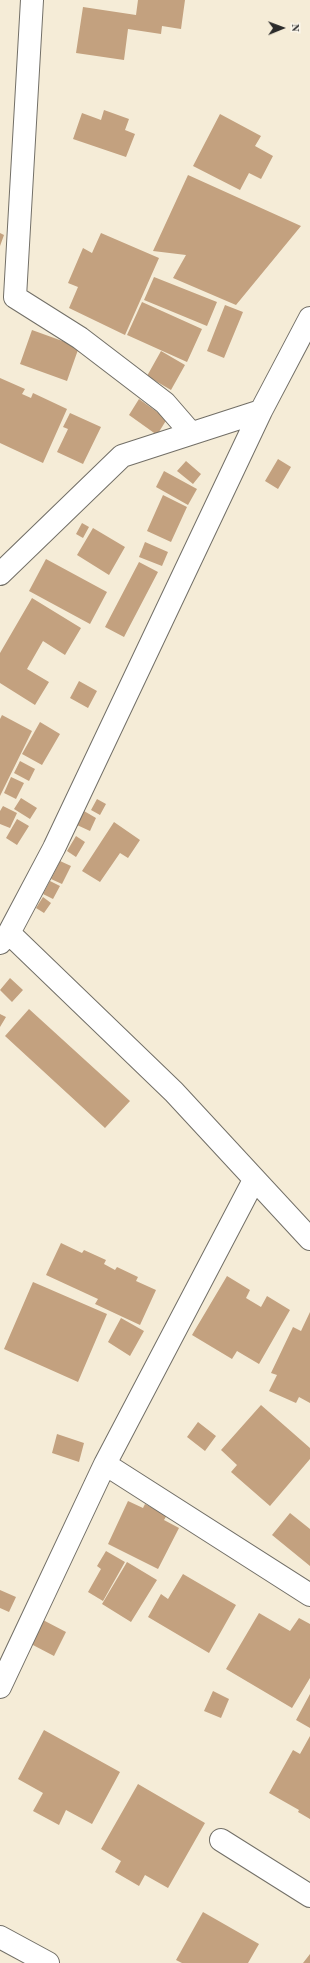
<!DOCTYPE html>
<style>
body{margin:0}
#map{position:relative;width:310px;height:1963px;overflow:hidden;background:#f5ecd7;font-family:"Old Standard TT",serif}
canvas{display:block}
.north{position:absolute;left:262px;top:8px;width:40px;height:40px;-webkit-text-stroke:3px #fbf7ec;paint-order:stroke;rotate:89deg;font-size:11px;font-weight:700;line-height:16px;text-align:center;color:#2b2b2b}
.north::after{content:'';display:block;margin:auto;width:14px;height:18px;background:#2b2b2b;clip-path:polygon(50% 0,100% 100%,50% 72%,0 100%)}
</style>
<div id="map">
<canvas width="310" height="1963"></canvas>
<div class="north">N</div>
</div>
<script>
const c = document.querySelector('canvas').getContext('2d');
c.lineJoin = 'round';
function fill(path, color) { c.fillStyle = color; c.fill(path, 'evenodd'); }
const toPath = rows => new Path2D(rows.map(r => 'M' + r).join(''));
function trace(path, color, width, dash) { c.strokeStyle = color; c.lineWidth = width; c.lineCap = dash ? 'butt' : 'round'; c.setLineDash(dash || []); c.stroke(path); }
const building = toPath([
 [138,0,185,0,181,29,162,26,161,34,128,29,124,60,76,53,83,7,136,15],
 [104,110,129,119,125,130,135,134,126,157,73,139,82,113,101,120],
 [220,114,261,136,255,146,273,156,261,179,249,173,240,190,193,166],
 [188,175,301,226,236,305,173,278,186,255,153,251],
 [0,233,4,235,0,246],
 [101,233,159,258,125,335,69,308,78,287,68,283,83,248,92,253],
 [154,277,217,302,207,326,144,300],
 [142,302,202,329,187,362,127,335],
 [225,305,243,312,224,358,207,351],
 [32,330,79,347,67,381,20,364],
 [161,351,185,365,171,390,147,376],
 [0,378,25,389,22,394,31,398,33,393,67,409,43,463,0,443],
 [139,399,167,419,157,435,129,415],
 [70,413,101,427,83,464,57,452,68,429,63,427],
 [278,459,291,467,278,489,265,481],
 [186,461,201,474,193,484,177,471],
 [164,471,197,489,188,505,156,487],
 [163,495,187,507,171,542,147,531],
 [82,523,89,527,83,538,76,534],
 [93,528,125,547,109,575,77,555],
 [145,542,168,552,162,566,139,557],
 [46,559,107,592,90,624,29,591],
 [139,562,158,572,124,637,105,627],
 [32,598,81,628,65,655,43,641,27,669,49,682,35,705,0,683,0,653],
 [79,681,97,691,88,708,70,698],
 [2,715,32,731,0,796,0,719],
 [40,722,60,734,42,765,22,754],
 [20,761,35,769,29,781,14,773],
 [11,777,24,783,16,799,4,793],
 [21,798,37,808,30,819,14,809],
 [97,799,106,804,100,815,91,810],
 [3,806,17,813,10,828,0,824,0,811],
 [84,811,96,818,90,831,77,825],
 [17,819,29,826,17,845,6,838],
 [114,822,140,840,128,858,120,853,100,882,82,871],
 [76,836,85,842,76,857,67,851],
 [60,861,71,866,62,884,51,879],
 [50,881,60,886,53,899,43,894],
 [43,897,51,903,44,913,36,908],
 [10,978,23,990,12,1002,0,990],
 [29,1009,130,1101,105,1128,5,1036],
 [0,1014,6,1017,0,1027],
 [61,1243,82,1253,84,1250,106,1260,104,1264,115,1270,117,1267,138,1277,136,1281,156,1290,140,1325,95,1304,98,1299,46,1275],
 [227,1276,250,1290,246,1298,261,1307,267,1296,290,1310,259,1364,237,1351,232,1359,192,1335],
 [33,1282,107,1314,78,1382,4,1349],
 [310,1312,310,1403,299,1397,296,1403,269,1391,277,1375,271,1373,293,1327,301,1331],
 [121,1318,144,1331,130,1356,108,1342],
 [261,1405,310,1448,310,1459,270,1506,231,1472,237,1465,221,1450],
 [198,1422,216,1436,205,1451,187,1437],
 [57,1434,84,1443,79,1462,52,1453],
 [128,1501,143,1508,145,1504,167,1515,164,1520,179,1528,158,1569,108,1544],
 [290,1513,310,1529,310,1566,272,1535],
 [106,1551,125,1562,103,1601,88,1592,101,1569,97,1566],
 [127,1562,157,1580,131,1622,102,1604],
 [183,1574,236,1605,209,1653,148,1617,161,1594,168,1599],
 [0,1590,16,1597,9,1612,0,1608],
 [259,1613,290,1631,299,1618,310,1624,310,1678,292,1708,226,1669],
 [43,1620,66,1632,54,1656,31,1644],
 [213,1691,229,1699,221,1718,204,1711],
 [310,1694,310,1728,296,1720],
 [44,1730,120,1772,92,1824,66,1810,59,1825,33,1811,43,1793,18,1779],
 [310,1736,310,1819,298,1812,299,1810,269,1793,293,1750,300,1754],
 [138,1784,205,1823,168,1888,145,1875,139,1886,115,1872,121,1861,101,1849],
 [203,1912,259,1944,248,1963,182,1963,176,1960],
 [310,1954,310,1963,303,1963]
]);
const minor = toPath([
 [32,0,15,297,80,338,165,403,191,433],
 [0,574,122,456,261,411],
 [9,933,174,1092,310,1239],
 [0,943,9,933,54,848,261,411,310,318],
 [105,1464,310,1595],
 [0,1687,105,1464,254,1180],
 [221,1840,310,1896],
 [0,1937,48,1963]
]);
fill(building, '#c3a17f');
trace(minor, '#726f67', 24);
trace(minor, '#fff', 22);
</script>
